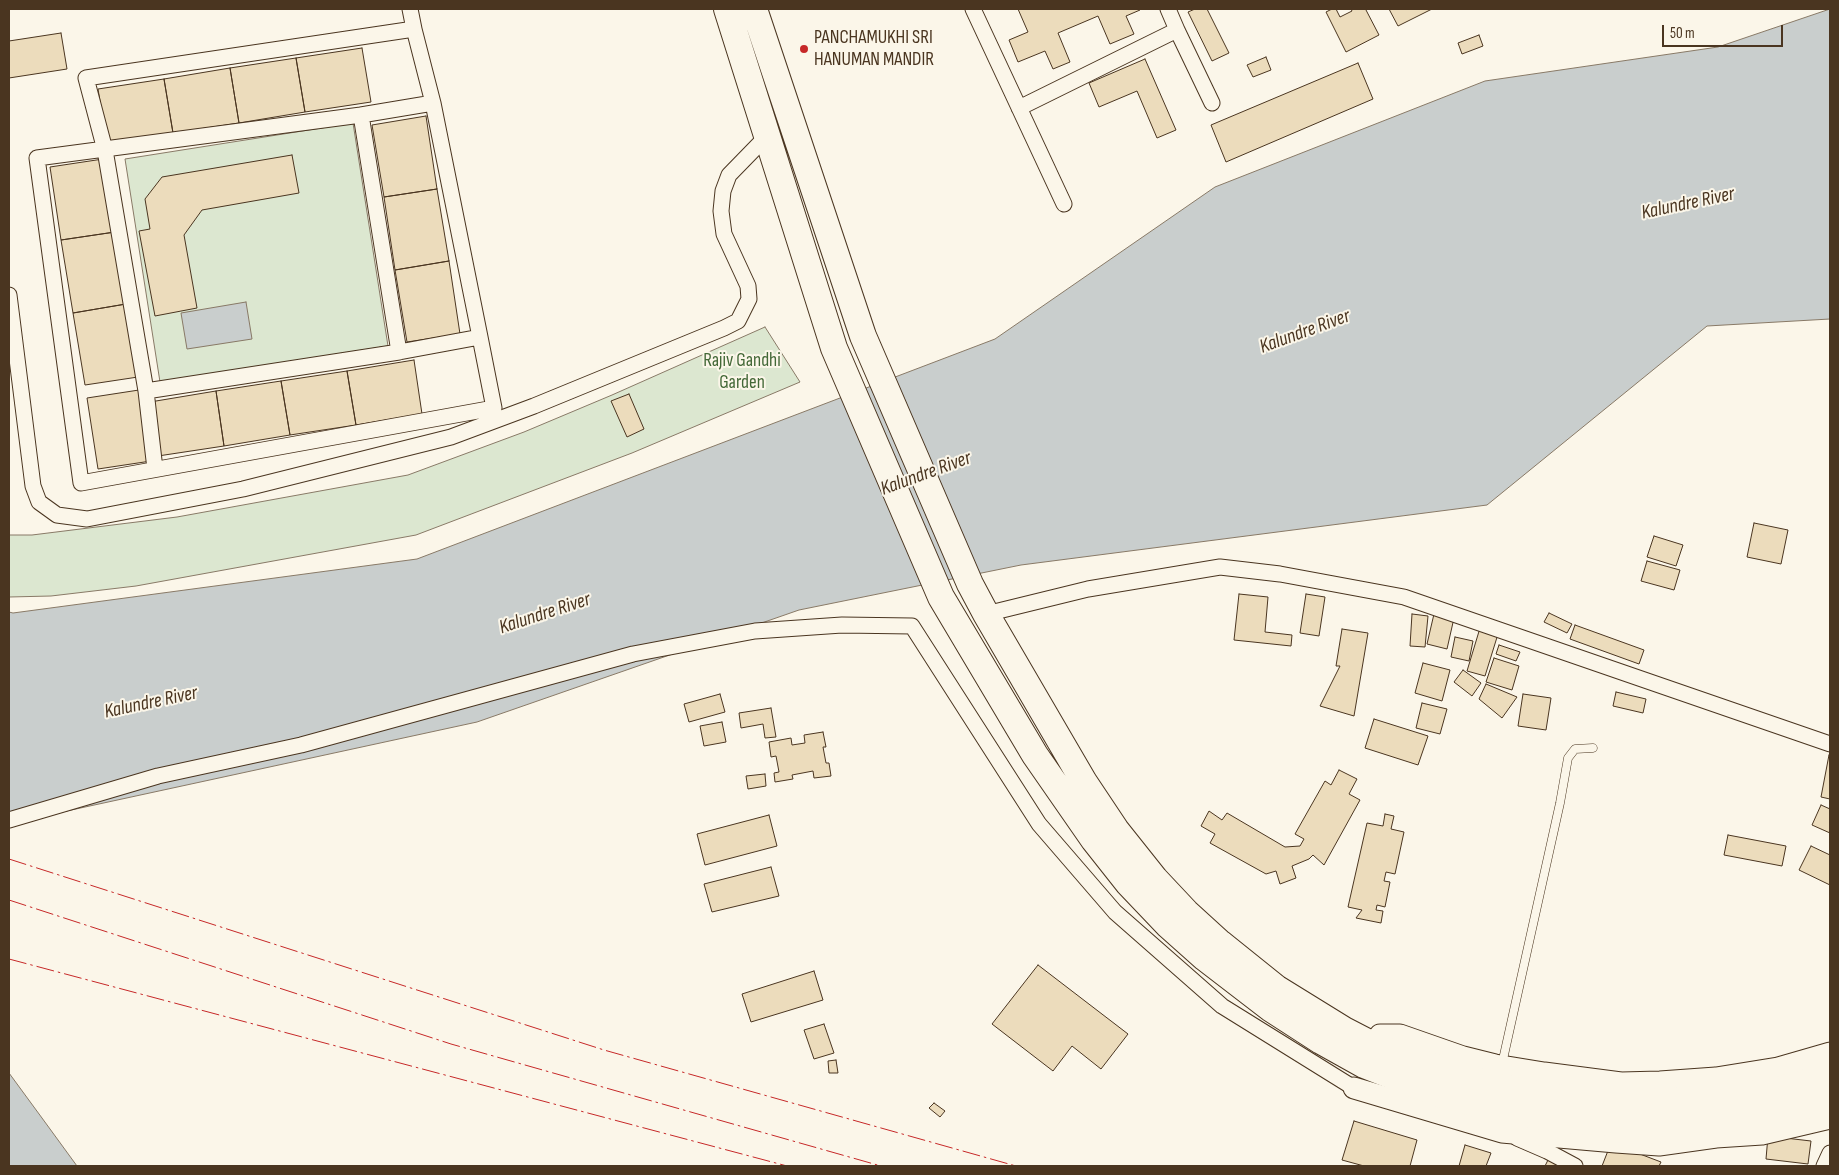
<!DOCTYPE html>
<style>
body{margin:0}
#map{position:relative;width:1839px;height:1175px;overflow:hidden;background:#fbf6e9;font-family:"Sofia Sans Condensed",sans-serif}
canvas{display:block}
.frame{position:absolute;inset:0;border:10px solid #4a3520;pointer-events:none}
.scale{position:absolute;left:1662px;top:25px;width:121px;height:22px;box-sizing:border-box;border:2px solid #4a3520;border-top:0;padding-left:6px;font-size:15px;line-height:18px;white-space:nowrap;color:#4a3520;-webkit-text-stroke:4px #fbf6e9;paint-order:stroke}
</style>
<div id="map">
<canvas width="1839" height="1175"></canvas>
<div class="frame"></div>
<div class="scale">50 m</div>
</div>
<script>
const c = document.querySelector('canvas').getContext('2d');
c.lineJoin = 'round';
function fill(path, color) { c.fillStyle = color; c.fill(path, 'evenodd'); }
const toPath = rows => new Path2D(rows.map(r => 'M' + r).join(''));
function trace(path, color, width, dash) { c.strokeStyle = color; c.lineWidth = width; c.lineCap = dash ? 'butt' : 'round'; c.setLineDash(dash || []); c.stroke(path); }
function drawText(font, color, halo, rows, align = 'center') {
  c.font = font + ' "Sofia Sans Condensed",sans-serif'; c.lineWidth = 4; c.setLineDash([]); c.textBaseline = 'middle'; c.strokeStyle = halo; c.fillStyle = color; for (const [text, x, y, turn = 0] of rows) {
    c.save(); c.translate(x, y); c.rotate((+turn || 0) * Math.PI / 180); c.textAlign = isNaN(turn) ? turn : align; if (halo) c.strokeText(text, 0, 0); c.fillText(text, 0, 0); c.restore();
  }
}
const green = toPath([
 [353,123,388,346,160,382,125,159,353,123],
 [765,327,800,382,632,453,416,535,136,586,51,596,9,597,9,535,32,535,177,517,408,475,524,432,612,395,765,327]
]);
const water = toPath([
 [1830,9,1830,319,1707,326,1487,505,1021,565,799,610,477,722,39,817,9,812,9,612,13,613,417,559,995,339,1215,187,1485,81,1718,47,1830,9],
 [246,302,252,339,187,349,181,313,246,302],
 [9,1073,42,1118,77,1166,9,1166,9,1073]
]);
const building = toPath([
 [1018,9,1139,9,1140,10,1126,16,1134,34,1110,44,1098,16,1058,33,1070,62,1053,69,1045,51,1018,62,1009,40,1028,32,1018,9],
 [1195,9,1207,9,1229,53,1212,61,1188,12,1195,9],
 [1332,9,1336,9,1340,17,1352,11,1351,9,1367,9,1366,10,1379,35,1346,52,1326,12,1332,9],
 [1389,9,1432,9,1398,26,1389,9],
 [61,33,67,69,9,78,9,41,61,33],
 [1479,35,1483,46,1462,54,1458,43,1479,35],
 [362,48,371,102,305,112,296,58,362,48],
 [1266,57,1271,70,1253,77,1247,65,1266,57],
 [296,58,305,112,239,123,230,68,296,58],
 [1145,59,1176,130,1157,138,1137,91,1099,107,1089,83,1145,59],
 [1358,63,1373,99,1226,162,1211,125,1358,63],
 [230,68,239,123,173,133,164,79,230,68],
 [164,79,173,133,107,143,98,89,164,79],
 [426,116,437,189,384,197,372,125,426,116],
 [292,155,299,193,202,210,184,235,197,308,155,316,139,231,150,229,145,199,162,177,292,155],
 [103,159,115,232,61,240,50,167,103,159],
 [437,189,449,261,395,270,384,197,437,189],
 [115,232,126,304,73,313,61,240,115,232],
 [449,261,460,334,407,342,395,270,449,261],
 [126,304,138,377,85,385,73,313,126,304],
 [414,360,422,414,356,425,347,371,414,360],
 [347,371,356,425,290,435,281,381,347,371],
 [281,381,290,435,224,446,216,391,281,381],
 [139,390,151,461,98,469,87,398,139,390],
 [216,391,224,446,158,456,150,402,216,391],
 [629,394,644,429,627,437,611,401,629,394],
 [1754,523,1788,530,1781,564,1747,557,1754,523],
 [1654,536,1683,545,1676,566,1647,557,1654,536],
 [1647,561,1680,570,1674,590,1641,581,1647,561],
 [1239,594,1268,597,1265,632,1292,635,1291,646,1234,640,1239,594],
 [1306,594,1325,597,1319,636,1300,633,1306,594],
 [1549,613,1572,624,1567,633,1544,622,1549,613],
 [1412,614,1428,616,1425,647,1410,646,1412,614],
 [1434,614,1454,618,1447,649,1427,644,1434,614],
 [1575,625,1644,650,1639,664,1570,639,1575,625],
 [1480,628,1498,634,1485,676,1467,671,1480,628],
 [1342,629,1368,633,1354,716,1320,706,1340,666,1336,666,1342,629],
 [1455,637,1473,641,1469,661,1451,657,1455,637],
 [1499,645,1520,652,1516,661,1496,654,1499,645],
 [1494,658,1519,666,1512,690,1486,682,1494,658],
 [1423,663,1450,670,1442,701,1415,693,1423,663],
 [1463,670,1481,683,1472,696,1454,682,1463,670],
 [1486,684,1517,697,1502,718,1479,699,1486,684],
 [1616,692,1646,699,1643,713,1613,706,1616,692],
 [720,694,725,712,689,722,684,704,720,694],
 [1523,694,1551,698,1546,730,1518,726,1523,694],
 [1422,703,1447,709,1440,734,1416,728,1422,703],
 [771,708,776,737,765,738,763,724,741,728,739,713,771,708],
 [1374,719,1428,736,1418,765,1365,748,1374,719],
 [722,722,726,742,704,746,700,726,722,722],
 [823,732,826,747,823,747,826,763,829,763,831,776,814,778,813,771,792,775,793,779,775,782,774,773,779,772,776,756,771,757,769,742,791,738,792,745,805,743,804,735,823,732],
 [1829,755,1830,755,1830,799,1821,797,1829,755],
 [1339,770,1357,779,1349,794,1360,800,1324,865,1313,855,1309,859,1292,866,1296,878,1280,884,1276,871,1266,874,1210,843,1215,834,1201,826,1209,811,1222,820,1227,813,1285,847,1300,846,1304,839,1295,834,1325,781,1331,785,1339,770],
 [765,774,766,786,748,789,746,776,765,774],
 [1821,805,1830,809,1830,833,1812,825,1821,805],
 [1385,814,1394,816,1391,829,1404,832,1395,874,1386,872,1384,881,1390,882,1385,907,1377,905,1376,910,1383,911,1381,923,1356,918,1362,910,1348,907,1367,823,1383,826,1385,814],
 [769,815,777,846,705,865,697,834,769,815],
 [1728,835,1786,846,1782,866,1724,855,1728,835],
 [1811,846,1830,855,1830,885,1799,870,1811,846],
 [771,867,779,896,712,912,704,884,771,867],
 [1038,965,1128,1034,1101,1069,1072,1046,1053,1071,992,1024,1038,965],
 [814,971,823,1000,751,1022,742,994,814,971],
 [824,1024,834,1053,814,1059,804,1030,824,1024],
 [836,1060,838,1073,829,1073,828,1061,836,1060],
 [934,1103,945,1111,940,1117,929,1108,934,1103],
 [1354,1121,1417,1140,1410,1166,1364,1166,1342,1160,1354,1121],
 [1768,1136,1811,1141,1808,1164,1766,1159,1768,1136],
 [1611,1143,1661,1162,1659,1166,1602,1166,1611,1143],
 [1465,1145,1491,1153,1486,1166,1459,1166,1465,1145],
 [1548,1160,1561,1166,1545,1166,1548,1160]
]);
const lane = toPath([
 [1502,1064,1560,803,1568,758,1575,749,1593,748]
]);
const street = toPath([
 [973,9,1064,204],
 [1177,30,1212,103],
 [433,103,480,337],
 [1019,108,1177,30,1168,9],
 [361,115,433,103,414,29],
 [9,295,33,486,39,502,57,515,87,519,243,489,451,437,534,406,724,328,738,321,749,299,748,286,724,234,721,211,723,191,729,175,766,137],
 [146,391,399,352,480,337,494,408,81,483,37,158,361,115,399,352],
 [155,469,146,391,105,150,86,78,414,29,410,9],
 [986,614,1088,589,1220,567,1280,574,1404,597,1830,744],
 [9,820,158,776,301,745,633,654,755,631,842,625,912,626,1039,824,1115,912,1222,1006,1354,1088],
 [1517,1138,1547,1151,1575,1166],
 [1824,1166,1830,1153]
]);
const secondary = toPath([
 [1373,1045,1380,1035,1400,1035,1463,1057,1495,1065,1544,1073,1621,1083,1660,1082,1716,1078,1778,1068,1830,1053],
 [1354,1088,1502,1132,1616,1142,1659,1145,1716,1137,1762,1134,1830,1118]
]);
const highway = toPath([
 [727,9,834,348,941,597,1035,755,1094,840,1128,883,1168,925,1205,958,1270,1008,1321,1041,1364,1065,1438,1094,1492,1108,1535,1116,1579,1121,1623,1124,1673,1123,1729,1119,1787,1110,1830,1100],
 [754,9,863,336,970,584,986,614,1084,782,1116,830,1155,879,1186,912,1220,943,1276,988,1344,1030,1373,1045,1447,1071,1496,1086,1547,1096,1608,1102,1675,1101,1726,1097,1780,1089,1830,1076]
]);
const power = toPath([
 [9,859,604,1050,1016,1166],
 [9,900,451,1044,881,1166],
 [9,959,787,1166]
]);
const markers = [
 [804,49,5,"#c62828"]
];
const poiNames = [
 ["PANCHAMUKHI SRI",814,38],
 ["HANUMAN MANDIR",814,60]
];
const parkNames = [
 ["Rajiv Gandhi",742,361],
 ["Garden",742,383]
];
const waterNames = [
 ["Kalundre River",1688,204,-12],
 ["Kalundre River",1305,332,-20],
 ["Kalundre River",926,474,-20],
 ["Kalundre River",545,614,-18],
 ["Kalundre River",151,703,-12]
];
fill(green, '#dce7d0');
trace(green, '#887966', 1);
fill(water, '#c9cecd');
trace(water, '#887966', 1);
fill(building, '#ecdcbc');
trace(building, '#4a3520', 1);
trace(lane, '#4a3520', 9);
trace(street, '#4a3520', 17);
trace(secondary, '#4a3520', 23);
trace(highway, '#4a3520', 28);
trace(lane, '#fbf6e9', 8);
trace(street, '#fbf6e9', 15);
trace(secondary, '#fbf6e9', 21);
trace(highway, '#fbf6e9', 26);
trace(power, '#c62828', 1, [18, 4, 2.5, 4]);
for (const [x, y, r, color] of markers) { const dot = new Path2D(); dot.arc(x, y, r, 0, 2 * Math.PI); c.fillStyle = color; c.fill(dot); trace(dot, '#fbf6e9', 2); }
drawText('19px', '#4a3520', '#fbf6e9', poiNames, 'left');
drawText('19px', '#436837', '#fbf6e9', parkNames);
drawText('italic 20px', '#4a3520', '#fbf6e9', waterNames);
</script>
